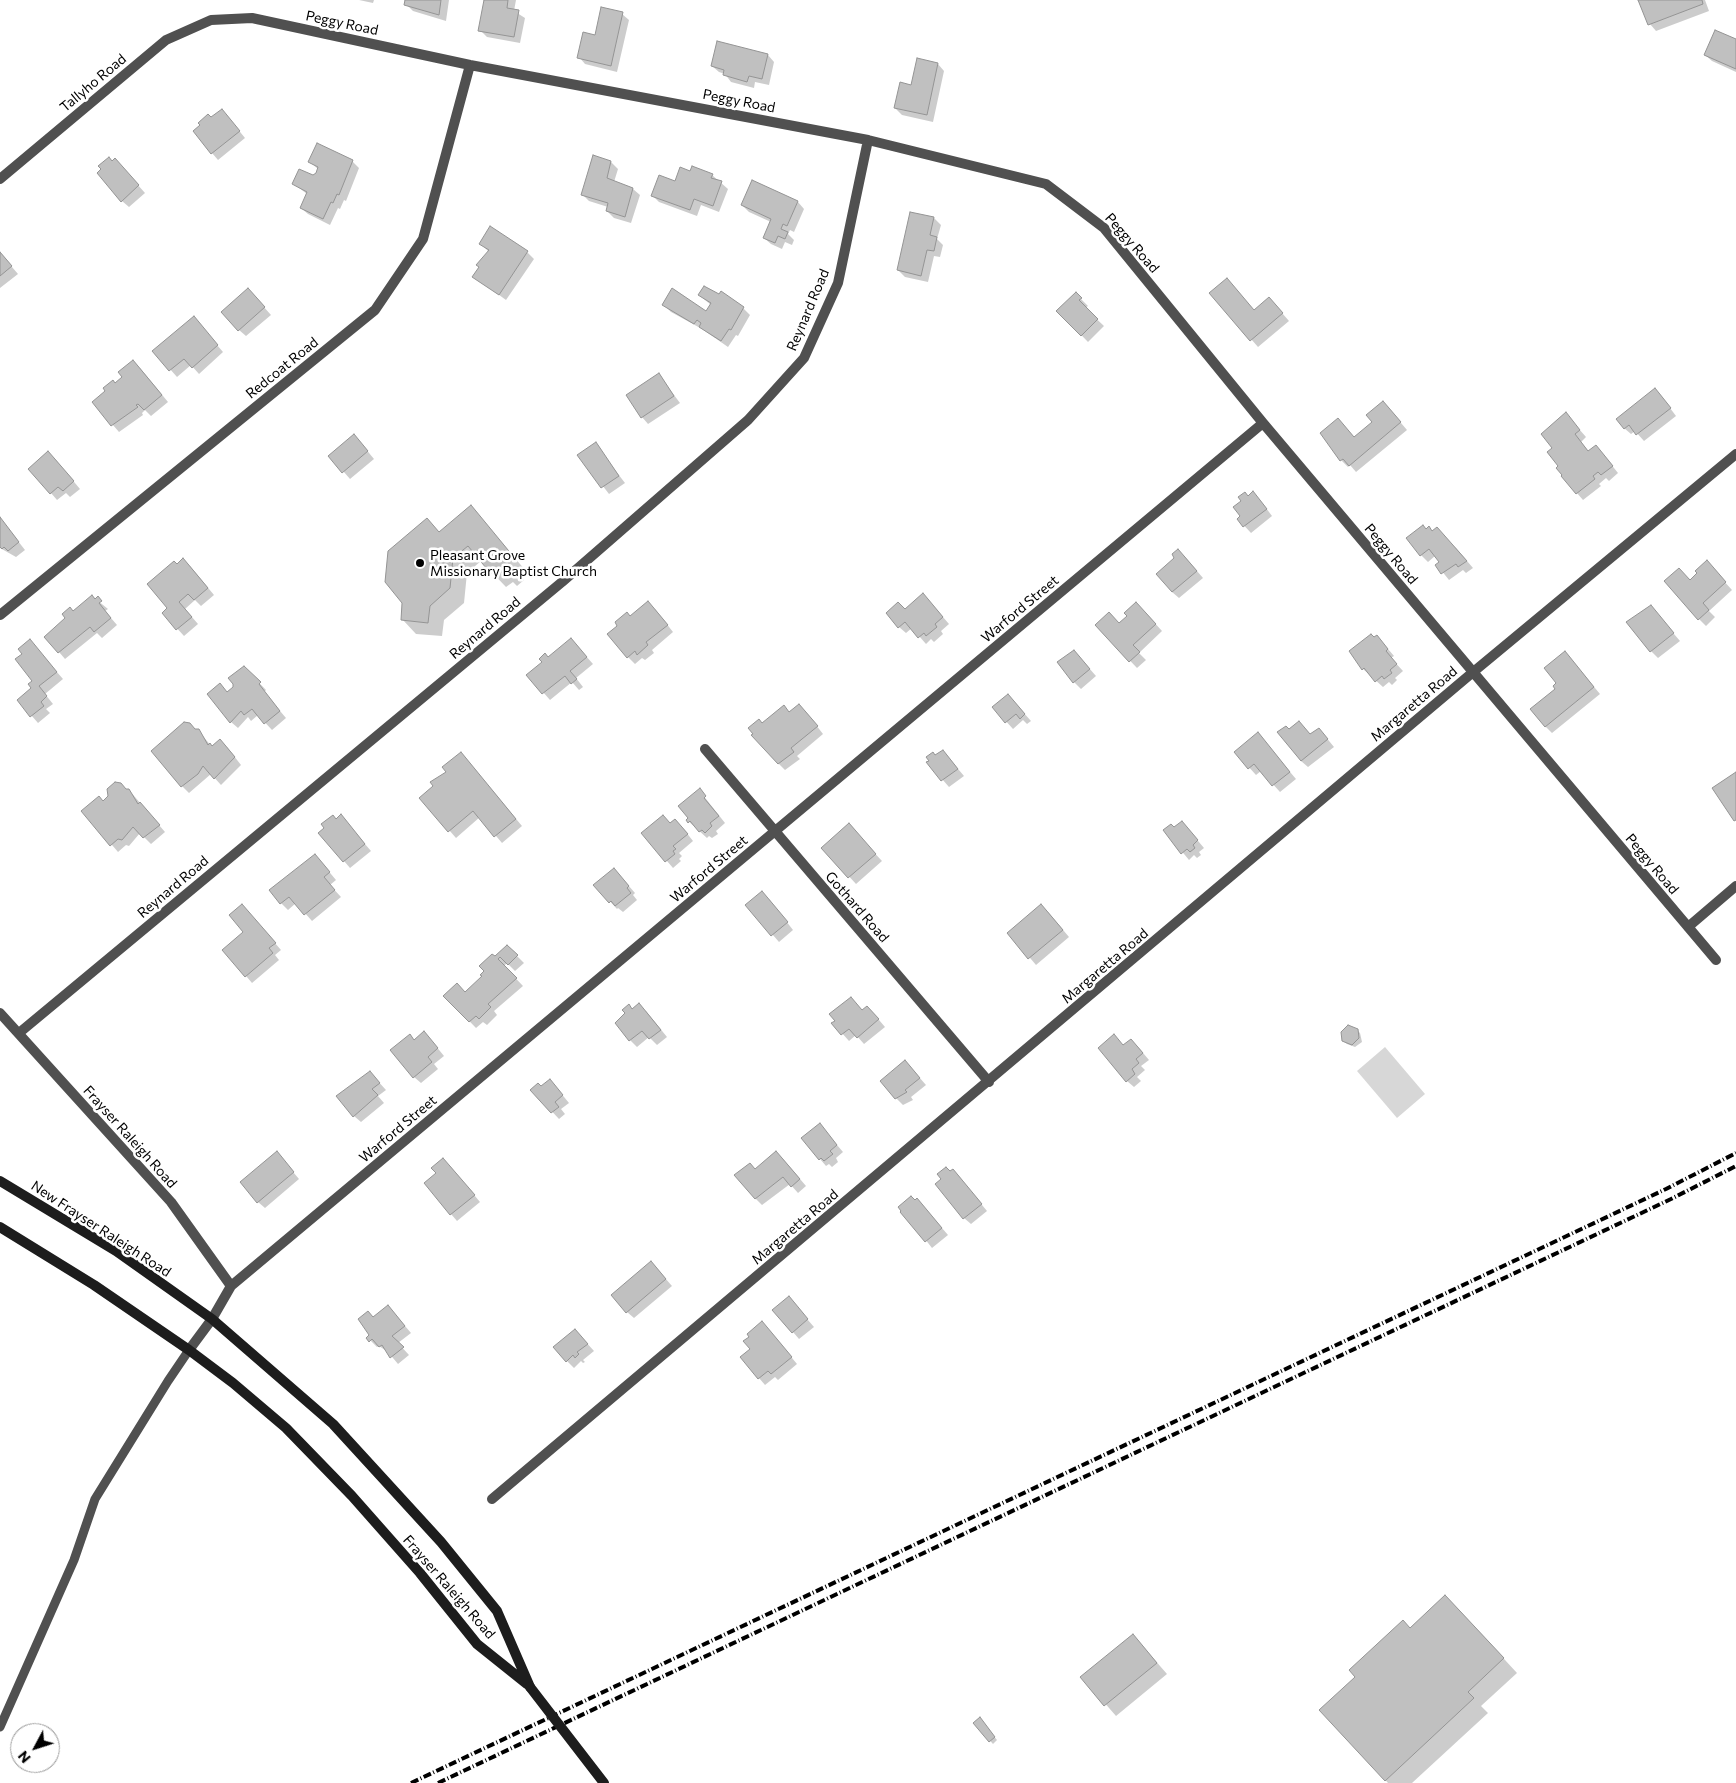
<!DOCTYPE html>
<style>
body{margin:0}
#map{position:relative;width:1736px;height:1783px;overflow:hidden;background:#fff;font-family:Commissioner,sans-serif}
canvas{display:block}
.north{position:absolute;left:10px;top:1723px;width:50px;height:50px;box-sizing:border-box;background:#fff;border:1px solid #999;border-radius:50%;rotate:230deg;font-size:14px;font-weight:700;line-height:20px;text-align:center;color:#000}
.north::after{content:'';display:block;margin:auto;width:18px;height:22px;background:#000;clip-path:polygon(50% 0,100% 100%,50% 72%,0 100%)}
</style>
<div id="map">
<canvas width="1736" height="1783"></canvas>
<div class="north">N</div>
</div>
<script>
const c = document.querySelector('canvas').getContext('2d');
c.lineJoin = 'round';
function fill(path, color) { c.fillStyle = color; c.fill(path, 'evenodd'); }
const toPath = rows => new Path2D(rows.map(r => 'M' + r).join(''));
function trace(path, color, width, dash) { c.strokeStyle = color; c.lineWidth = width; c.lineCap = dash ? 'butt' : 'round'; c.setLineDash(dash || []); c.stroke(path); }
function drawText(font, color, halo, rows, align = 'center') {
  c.font = font + ' Commissioner,sans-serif'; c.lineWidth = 5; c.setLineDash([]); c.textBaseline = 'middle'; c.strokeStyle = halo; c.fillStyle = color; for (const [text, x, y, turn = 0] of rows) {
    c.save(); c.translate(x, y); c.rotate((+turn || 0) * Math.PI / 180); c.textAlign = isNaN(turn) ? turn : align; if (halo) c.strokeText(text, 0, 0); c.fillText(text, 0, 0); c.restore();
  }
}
const green = toPath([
 [1385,1047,1425,1094,1397,1118,1357,1071]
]);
const shadow = toPath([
 [359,0,374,0,373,3],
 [407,0,449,0,446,21,413,11,406,4],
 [485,0,516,0,514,11,525,18,520,43,487,37,480,30],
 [1640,0,1705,0,1709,11,1656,31,1650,24],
 [622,14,629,20,617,72,585,64,579,57,596,36],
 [1736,41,1736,72,1712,61,1705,55],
 [768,55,774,62,769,85,755,82,754,88,731,82,725,74,719,72,712,66],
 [938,64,944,71,933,122,902,115,895,108],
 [228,117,245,138,218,160,212,153,211,119],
 [593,157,611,162,618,169,614,182,633,189,640,195,631,223,614,218,607,211,608,207,589,201,582,194],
 [352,161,359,168,346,201,344,200,340,209,338,208,330,225,308,214,301,208,307,194,294,184,313,177,319,170,310,162],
 [122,167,145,193,129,207,122,201],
 [691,173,712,175,728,189,719,212,701,205,697,216,659,202,652,195],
 [752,182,798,202,804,209,794,232,790,230,788,234,794,240,792,245,785,242,782,249,771,244,764,238,771,222,749,212,742,205],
 [911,213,934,218,941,225,937,239,943,245,940,257,934,256,928,282,905,277,898,270],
 [480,243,527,252,534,259,506,300,473,276,489,252],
 [0,253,18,274,0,288],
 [1227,280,1254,311,1269,298,1289,321,1258,347,1211,293],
 [1076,294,1088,306,1085,308,1104,326,1088,342,1058,311],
 [699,295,743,308,750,315,738,336,736,335,728,347,702,329,671,312,664,305,707,313,711,305],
 [255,297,271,315,246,336,239,330],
 [200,325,223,352,199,374,191,365,177,377,154,351],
 [140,368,168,402,151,416,145,410,142,413,143,415,119,432,93,402],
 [659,375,680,403,648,424,642,417],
 [1661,396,1676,416,1644,441,1635,431,1631,434,1624,428],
 [1390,410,1407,430,1356,472,1350,465,1348,467,1341,460,1354,438],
 [1566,414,1586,437,1581,442,1589,452,1602,453,1618,473,1609,481,1606,478,1599,484,1601,486,1583,500,1563,477,1554,448],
 [360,442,374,459,350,479,330,456],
 [595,444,625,483,609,494,579,455],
 [55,459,80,489,70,497,66,493,57,500,51,493],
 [1248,497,1260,500,1272,516,1251,533,1238,519,1242,517],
 [471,507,526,571,520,576,524,580,517,586,513,582,506,587,481,561,467,573,464,603,444,620,442,636,416,634,402,619,427,520,440,533],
 [0,518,25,550,16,557,0,548],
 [1426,530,1433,532,1456,548,1473,568,1466,573,1463,570,1449,580,1437,565,1440,562,1435,556,1428,562,1421,555],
 [1185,557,1203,578,1179,598,1172,592],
 [177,565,190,566,214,595,201,606,195,600,185,609,198,624,184,636,163,613,169,608],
 [1713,569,1732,590,1709,611,1715,617,1706,626,1699,619,1690,581],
 [92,596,108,609,105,611,117,625,102,638,97,633,65,659,59,652,73,612],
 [930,602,949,624,941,631,943,634,934,642,931,639,926,644,912,628,906,633,899,627,905,610],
 [1651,607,1680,641,1658,658,1651,651],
 [655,609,673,632,652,650,654,653,645,660,642,658,635,664,628,657,630,617],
 [1143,610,1162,631,1139,653,1146,660,1137,668,1096,625,1119,624],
 [1377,636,1394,656,1391,658,1403,671,1395,678,1397,680,1392,685,1389,682,1383,687,1363,669],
 [578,647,593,664,576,678,583,687,579,690,572,682,550,700,528,675,549,659],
 [36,648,63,679,45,694,53,704,46,709,50,713,38,723,18,700,33,688],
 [1074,651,1096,676,1081,689,1074,682],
 [1565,652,1600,694,1552,733,1545,726],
 [244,667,266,690,264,692,286,718,272,730,258,715,251,721,248,717,238,728,231,722,228,693,234,688],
 [1008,695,1031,721,1027,724,1023,720,1013,729,994,708],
 [784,707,790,713,806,712,823,734,797,756,800,759,785,770,779,764,762,725],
 [1289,730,1325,736,1334,747,1308,767,1301,761],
 [1258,734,1296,779,1280,792,1261,771,1256,775,1236,753],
 [202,735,212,747,227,747,241,765,221,785,211,774,189,793,182,786],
 [943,751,964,776,949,787,928,763],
 [461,753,522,826,502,843,480,817,456,838,421,798,448,772],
 [129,790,165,832,151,844,140,833,129,846,126,845,118,852,83,811],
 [699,790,725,823,716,831,718,834,712,838,709,836,707,838,687,820],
 [341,816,371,851,350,868,344,861,336,820],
 [670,825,682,827,693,841,679,853,682,856,679,859,681,861,673,868,643,833],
 [1174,829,1188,829,1204,848,1199,852,1201,855,1197,858,1194,855,1189,860,1165,831],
 [855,832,882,861,856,884,823,848],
 [321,862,336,880,330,885,341,897,312,921,296,903,288,910,281,903],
 [614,869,635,893,633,895,637,900,623,912,618,908,617,909,595,885],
 [769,899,793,930,779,942,747,905],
 [242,905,281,950,275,955,279,960,252,983,224,950,245,932],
 [1048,912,1069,937,1036,965,1009,933],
 [507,946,524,963,515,971,507,963,504,966,523,986,494,1011,497,1015,487,1025,483,1022,476,1028,445,996,465,994,484,976,495,958],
 [633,1010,646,1011,667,1037,657,1045,649,1037,637,1047,630,1040],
 [863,1011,874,1014,885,1027,864,1044,856,1035,849,1041,833,1023],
 [1357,1030,1360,1033,1362,1042,1355,1047,1347,1044,1343,1041],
 [431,1040,444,1056,434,1064,438,1069,421,1083,414,1077,415,1041],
 [1124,1046,1138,1047,1149,1060,1141,1066,1145,1070,1137,1077,1141,1081,1134,1087,1127,1081],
 [912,1069,926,1085,911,1097,913,1100,903,1105,896,1098],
 [376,1079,386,1090,378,1096,384,1103,361,1122,354,1116],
 [550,1080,569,1103,561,1109,565,1114,559,1119,532,1090,541,1088],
 [826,1132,843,1152,836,1158,838,1162,832,1167,829,1164,826,1166,820,1159],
 [783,1159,806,1186,798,1193,790,1184,762,1205,755,1198,755,1170],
 [283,1160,299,1179,265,1208,258,1202],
 [450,1166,480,1202,457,1221,451,1214],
 [959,1177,987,1211,971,1224,964,1218],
 [924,1207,948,1235,932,1248,903,1211],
 [651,1262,672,1286,634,1318,627,1312],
 [795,1305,814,1327,799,1339,793,1332],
 [394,1313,411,1333,398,1343,409,1355,398,1364,388,1352,379,1346,377,1347,368,1338,371,1336,374,1318],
 [575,1330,594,1351,583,1360,585,1362,583,1363,581,1361,574,1368,567,1361],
 [769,1330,797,1364,778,1380,775,1377,765,1385,759,1378],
 [1459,1610,1517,1673,1481,1706,1488,1713,1412,1783,1388,1783,1321,1710,1410,1629],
 [1133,1635,1167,1674,1116,1716,1082,1677],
 [982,1722,997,1740,993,1744,974,1723]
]);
const building = toPath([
 [405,0,441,0,439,15,404,5,405,0],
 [484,0,508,0,507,8,519,10,514,37,478,31,484,0],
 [1638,0,1702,0,1703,4,1648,25,1638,0],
 [601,7,623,12,611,66,577,58,583,32,595,35,601,7],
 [1715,30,1736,39,1736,69,1704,55,1715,30],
 [717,41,768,54,762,79,749,76,747,82,723,75,724,70,711,66,717,41],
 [917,58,938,63,927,115,894,108,900,82,911,85,917,58],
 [222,109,240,131,211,154,193,131,200,125,198,123,208,114,211,117,222,109],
 [317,143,353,160,339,195,337,194,333,203,331,202,323,219,300,208,307,192,292,184,299,169,313,175,316,173,318,167,308,162,317,143],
 [593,155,611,161,607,178,633,188,625,217,606,211,608,203,581,195,593,155],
 [109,157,112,161,115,158,139,185,121,202,97,173,101,169,98,166,109,157],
 [692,166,713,174,711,178,722,181,713,206,694,199,690,210,651,196,659,175,675,181,680,167,690,171,692,166],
 [752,180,798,201,787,226,783,224,781,229,788,232,785,239,778,236,775,243,763,238,771,219,741,205,752,180],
 [910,212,934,217,930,235,937,237,934,251,927,250,921,276,897,270,910,212],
 [490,226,528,251,499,295,472,277,479,267,476,265,489,250,479,244,490,226],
 [0,252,12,266,0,276,0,252],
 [1227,278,1254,310,1269,297,1283,313,1250,341,1209,293,1227,278],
 [704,286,719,294,721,291,744,307,731,330,729,329,721,341,699,327,701,323,697,320,694,324,662,305,672,288,706,311,711,303,698,295,704,286],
 [248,288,265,307,238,331,221,312,248,288],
 [1076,292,1082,298,1079,300,1098,319,1081,336,1056,311,1076,292],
 [194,316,218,345,192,368,184,359,169,371,152,351,194,316],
 [133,360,162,395,144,410,138,404,136,405,138,407,111,426,92,402,105,391,103,388,113,380,115,383,122,377,118,372,133,360],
 [659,373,674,396,641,418,626,395,659,373],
 [1655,388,1671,408,1636,435,1629,425,1624,429,1616,419,1655,388],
 [1383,401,1401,422,1349,466,1343,459,1340,461,1320,433,1338,418,1354,437,1372,422,1366,415,1383,401],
 [1566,412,1580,430,1575,434,1588,451,1596,445,1613,466,1601,475,1598,472,1593,476,1595,479,1576,494,1561,476,1562,475,1556,468,1558,466,1547,452,1552,448,1541,434,1566,412],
 [354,434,368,451,342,473,328,456,354,434],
 [596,442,619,476,601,488,577,455,596,442],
 [48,451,74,481,63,491,58,487,50,494,28,469,48,451],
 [1253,491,1267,509,1243,527,1237,519,1240,516,1233,507,1241,501,1238,497,1245,492,1248,496,1253,491],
 [471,505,513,556,507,561,511,566,502,573,498,568,491,574,468,546,453,558,450,588,430,606,428,623,401,620,402,603,385,582,388,551,427,518,439,532,471,505],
 [0,517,19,542,8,551,4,547,2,549,0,547,0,517],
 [1423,525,1426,529,1429,526,1432,531,1437,527,1467,561,1458,567,1456,564,1441,574,1435,565,1439,562,1429,549,1420,556,1406,538,1423,525],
 [1178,549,1197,571,1172,592,1156,574,1174,558,1172,554,1178,549],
 [183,558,208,588,194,600,188,594,179,602,192,617,176,630,162,613,167,608,147,584,174,561,177,564,183,558],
 [1707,560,1726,582,1703,603,1709,610,1698,620,1664,581,1679,568,1690,580,1697,573,1695,571,1707,560],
 [923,593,943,617,935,624,937,627,926,636,924,633,918,638,905,622,898,628,886,613,898,602,905,609,923,593],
 [92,595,95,599,98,596,102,601,99,603,111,618,94,632,90,627,58,653,44,637,65,618,62,614,70,607,73,611,92,595],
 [648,601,668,625,646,642,648,645,637,655,635,651,627,658,607,634,617,626,615,622,627,612,630,616,648,601],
 [1136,602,1156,624,1133,645,1140,652,1129,662,1095,625,1109,612,1119,623,1127,616,1124,613,1136,602],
 [1651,605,1674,633,1650,652,1626,622,1651,605],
 [1371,634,1374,637,1377,635,1388,649,1386,651,1397,664,1390,670,1392,673,1384,679,1382,676,1375,682,1364,668,1362,670,1349,651,1371,634],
 [571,638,587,657,570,671,577,679,571,684,565,676,542,694,526,675,542,662,539,659,545,653,548,657,571,638],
 [30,639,57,672,39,686,47,696,41,702,44,706,30,717,17,700,31,688,28,684,32,681,15,659,22,654,18,649,30,639],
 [1074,650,1090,669,1073,683,1057,662,1074,650],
 [1565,651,1594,687,1545,727,1530,709,1555,689,1553,686,1556,683,1544,668,1565,651],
 [244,666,261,682,259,684,280,711,264,724,252,709,244,715,241,711,230,723,207,694,220,683,227,692,233,687,233,684,228,678,244,666],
 [1008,694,1025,714,1020,719,1016,714,1005,723,992,707,1008,694],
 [799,704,818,726,791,748,794,752,778,764,751,735,753,734,748,728,759,719,762,723,784,705,789,712,799,704],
 [1299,721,1310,734,1319,728,1328,739,1301,761,1277,732,1286,726,1289,729,1299,721],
 [184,722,190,723,195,729,199,729,208,745,210,743,212,746,220,739,235,757,214,779,203,766,198,774,181,787,151,751,184,722],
 [1258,732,1290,772,1272,786,1254,764,1248,769,1234,752,1258,732],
 [943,750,958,769,941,781,926,762,929,761,926,757,933,752,935,755,943,750],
 [461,752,516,819,494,837,473,811,448,832,419,798,433,786,430,782,446,772,442,767,461,752],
 [1736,772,1736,820,1734,821,1712,788,1736,772],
 [115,782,121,783,126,789,129,789,138,804,140,802,160,825,143,838,133,827,122,840,118,839,110,846,81,811,99,796,103,801,108,796,107,789,115,782],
 [700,788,706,796,704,798,719,816,710,823,712,826,705,833,702,830,699,832,690,821,688,823,686,820,688,818,678,806,700,788],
 [341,814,365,844,343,862,318,833,324,828,321,824,333,815,336,819,341,814],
 [663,815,670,823,675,819,688,834,673,846,676,849,673,851,675,854,665,862,641,833,663,815],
 [1182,821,1198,840,1193,845,1195,848,1190,852,1187,849,1181,854,1163,830,1171,824,1174,827,1182,821],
 [849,823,876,854,848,878,821,848,849,823],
 [315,854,330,872,324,877,335,890,304,915,289,897,280,904,269,890,315,854],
 [614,868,629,886,627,888,631,893,615,906,611,901,609,903,593,885,614,868],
 [762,891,788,922,771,936,745,905,762,891],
 [242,904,276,943,269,948,273,953,245,977,222,950,243,932,229,915,242,904],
 [1041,904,1063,930,1028,959,1007,933,1041,904],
 [507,945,518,955,508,965,500,957,498,959,517,978,488,1004,491,1007,479,1019,476,1016,469,1022,443,996,457,983,465,992,482,976,480,975,484,971,479,966,492,954,495,956,507,945],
 [851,997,862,1010,867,1006,879,1019,857,1038,849,1029,841,1035,831,1023,835,1021,829,1014,851,997],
 [639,1003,661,1030,649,1039,642,1031,629,1041,615,1023,625,1013,622,1010,629,1004,632,1009,639,1003],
 [1348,1025,1358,1029,1359,1038,1352,1045,1342,1041,1341,1032,1348,1025],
 [424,1031,438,1048,428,1057,432,1062,413,1078,390,1050,410,1034,414,1040,424,1031],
 [1114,1034,1123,1045,1131,1039,1143,1053,1136,1059,1139,1063,1132,1069,1135,1074,1126,1082,1098,1048,1114,1034],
 [905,1060,920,1078,905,1090,907,1092,895,1099,880,1081,905,1060],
 [370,1071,380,1083,372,1089,378,1095,353,1117,336,1096,370,1071],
 [550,1079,563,1095,555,1102,559,1107,551,1113,530,1090,538,1083,541,1086,550,1079],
 [820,1123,837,1145,830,1151,833,1154,824,1161,821,1158,819,1160,801,1138,820,1123],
 [277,1151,294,1172,257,1203,240,1182,277,1151],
 [776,1151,800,1179,791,1187,783,1177,755,1199,734,1175,750,1163,755,1169,776,1151],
 [443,1158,475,1195,450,1215,424,1183,436,1173,431,1168,443,1158],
 [946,1167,950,1171,953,1169,982,1204,963,1219,935,1184,941,1179,937,1174,946,1167],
 [911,1196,915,1200,917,1198,942,1228,925,1242,900,1212,901,1211,898,1207,911,1196],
 [651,1261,666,1279,626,1313,611,1295,651,1261],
 [789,1296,808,1319,792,1333,772,1310,789,1296],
 [388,1305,405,1326,392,1336,404,1347,390,1358,382,1345,379,1347,372,1339,369,1342,366,1338,369,1335,358,1319,368,1311,373,1317,388,1305],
 [762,1321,792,1357,771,1374,768,1371,758,1379,740,1357,750,1349,743,1341,749,1337,747,1334,762,1321],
 [575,1329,588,1344,577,1352,579,1354,575,1358,573,1355,566,1362,553,1347,575,1329],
 [1445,1595,1504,1658,1468,1692,1474,1698,1385,1781,1319,1710,1355,1677,1349,1670,1403,1620,1410,1628,1445,1595],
 [1133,1634,1157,1663,1104,1706,1080,1677,1133,1634],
 [980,1717,995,1737,989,1742,973,1723,980,1717]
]);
const service = toPath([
 [0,1727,74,1560,95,1499,168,1381,189,1350]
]);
const minor = toPath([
 [0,179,166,40,211,20,252,18,470,65,868,140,1046,184,1104,228,1263,423,1716,960],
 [0,615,375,310,423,239,470,65],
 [705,749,989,1082],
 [1688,927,1736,886],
 [0,1013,171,1202,231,1286],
 [19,1033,562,582,748,420,804,358,838,283,868,140],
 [189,1350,212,1319,231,1286,1263,423],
 [492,1499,1472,673,1736,454]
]);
const secondary = toPath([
 [0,1181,116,1251,212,1319,333,1424,441,1542,497,1611,530,1687],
 [0,1227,94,1285,189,1350,233,1383,286,1428,352,1496,420,1573,477,1644,527,1684]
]);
const rail = toPath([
 [411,1783,1666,1189,1736,1153],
 [438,1783,1671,1199,1736,1166]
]);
const secondaryBridge = toPath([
 [530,1687,604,1783]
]);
const markers = [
 [420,563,5,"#000"]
];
const streetNames = [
 ["Peggy Road",342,23,12],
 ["Tallyho Road",93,83,-40],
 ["Peggy Road",739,101,11],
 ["Peggy Road",1132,243,49],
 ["Reynard Road",808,310,-67],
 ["Redcoat Road",282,368,-39],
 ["Peggy Road",1391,554,50],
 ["Warford Street",1020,609,-40],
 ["Reynard Road",485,628,-40],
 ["Margaretta Road",1414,704,-40],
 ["Peggy Road",1652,864,50],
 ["Warford Street",709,869,-40],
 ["Reynard Road",173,887,-40],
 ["Gothard Road",857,907,49],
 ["Margaretta Road",1105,966,-40],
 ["Warford Street",398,1129,-40],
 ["Frayser Raleigh Road",130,1137,48],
 ["Margaretta Road",795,1227,-40],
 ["New Frayser Raleigh Road",101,1229,33],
 ["Frayser Raleigh Road",449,1587,49]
];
const poiNames = [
 ["Pleasant Grove",430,555],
 ["Missionary Baptist Church",430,571]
];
fill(green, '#d7d7d7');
fill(shadow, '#0003');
fill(building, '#c0c0c0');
trace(building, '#949494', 1);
trace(service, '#505050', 9);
trace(minor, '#505050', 10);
trace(secondary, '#1d1d1d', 10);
trace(rail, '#000', 4, [8, 2.5, 1, 2.5]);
trace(secondaryBridge, '#1d1d1d', 10);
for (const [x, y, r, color] of markers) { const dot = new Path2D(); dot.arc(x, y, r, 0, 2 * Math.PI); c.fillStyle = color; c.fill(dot); trace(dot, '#fff', 2); }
drawText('14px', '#000', '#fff', streetNames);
drawText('14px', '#000', '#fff', poiNames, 'left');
</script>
